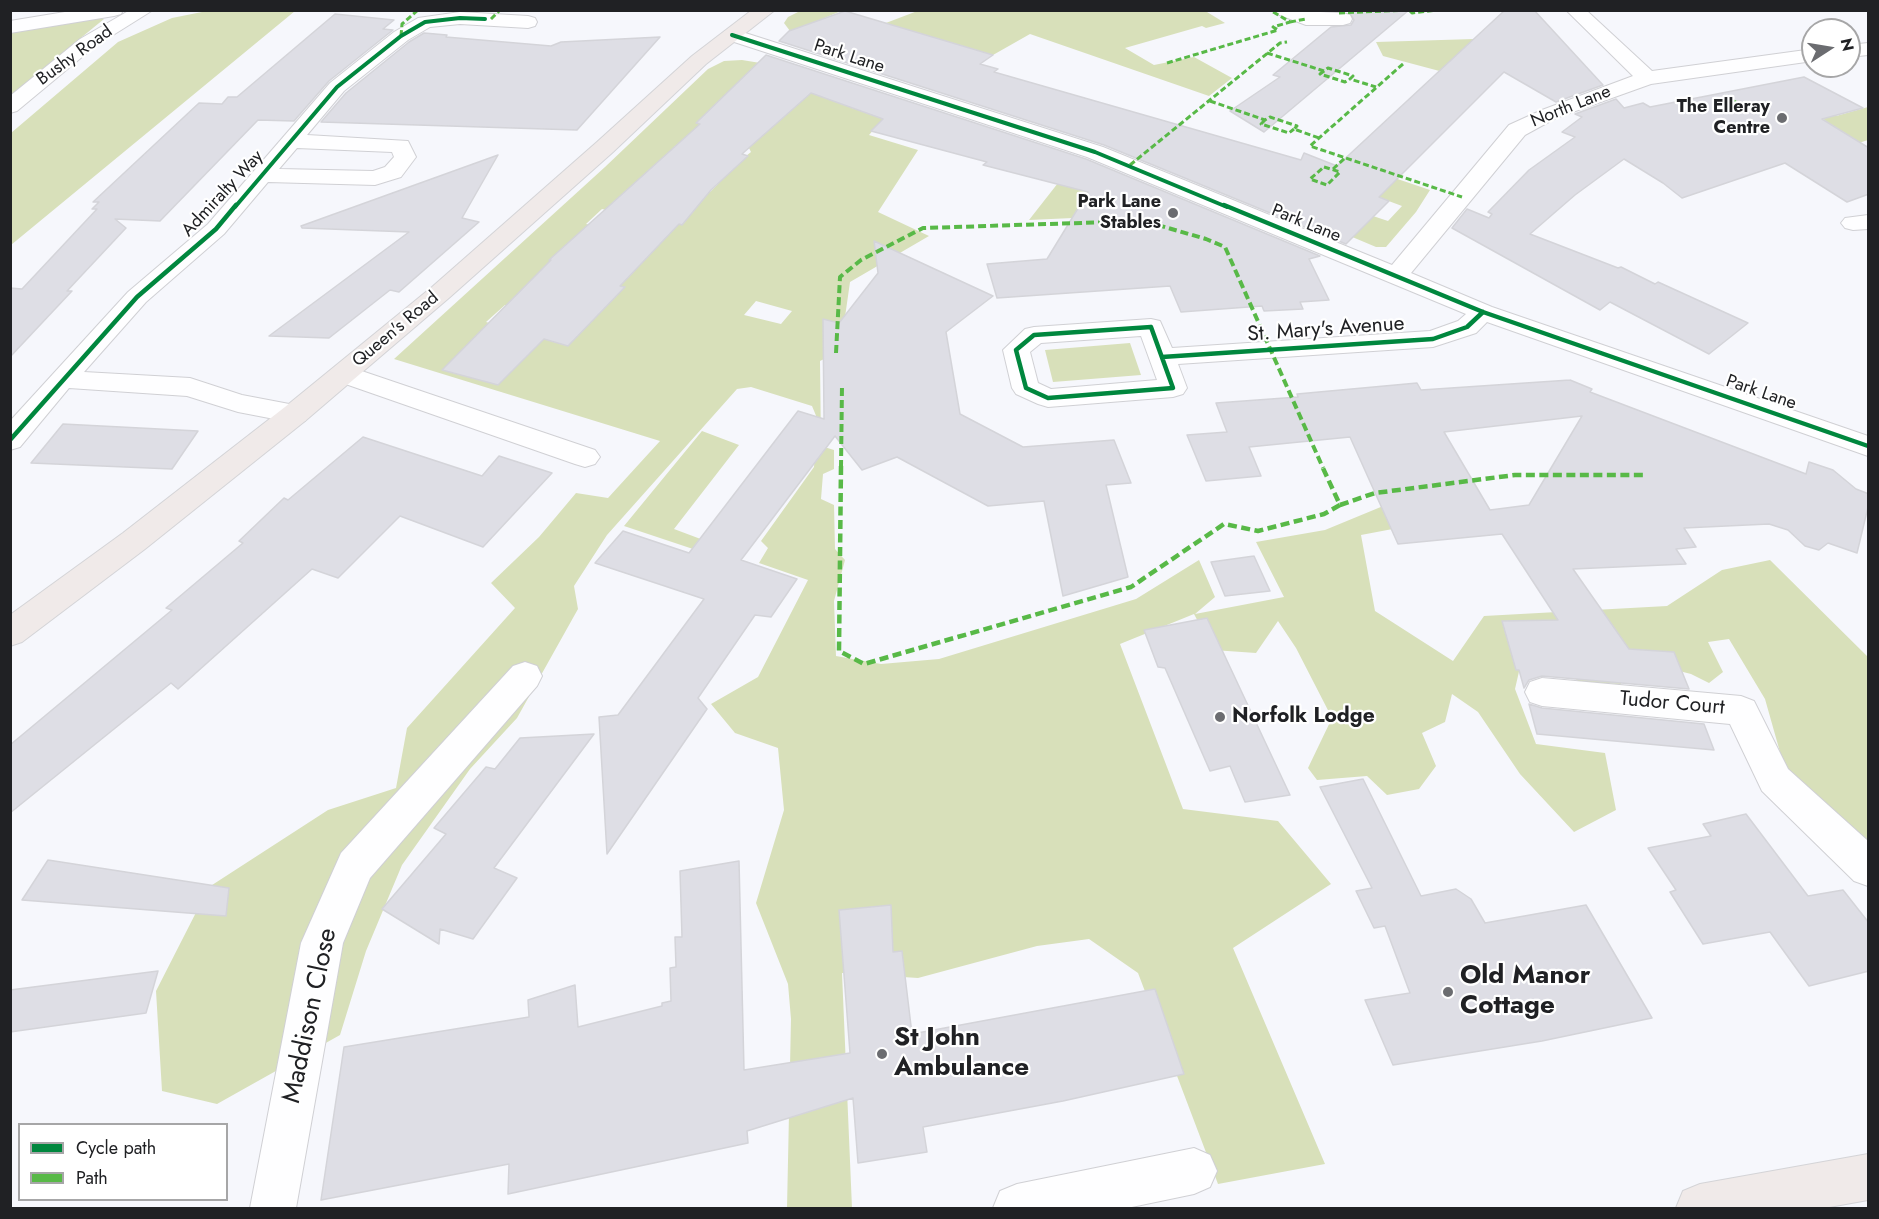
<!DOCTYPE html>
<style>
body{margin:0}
#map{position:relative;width:1879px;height:1219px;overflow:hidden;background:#f6f7fc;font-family:Jost,sans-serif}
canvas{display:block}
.frame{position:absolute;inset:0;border:12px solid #202124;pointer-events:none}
.legend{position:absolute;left:18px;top:1123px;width:210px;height:78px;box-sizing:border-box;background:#fff;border:2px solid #a6a6a7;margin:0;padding:8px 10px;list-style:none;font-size:18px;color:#202124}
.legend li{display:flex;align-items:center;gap:12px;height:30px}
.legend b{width:30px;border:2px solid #a6a6a7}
.north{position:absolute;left:1801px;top:18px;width:60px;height:60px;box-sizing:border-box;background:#fff;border:2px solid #a6a6a7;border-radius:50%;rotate:78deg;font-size:16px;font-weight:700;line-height:24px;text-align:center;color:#202124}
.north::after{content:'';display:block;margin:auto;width:21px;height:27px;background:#6b6c70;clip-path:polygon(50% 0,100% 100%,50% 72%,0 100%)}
</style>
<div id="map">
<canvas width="1879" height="1219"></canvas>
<div class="frame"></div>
<ul class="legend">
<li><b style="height:8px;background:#00873e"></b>Cycle path</li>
<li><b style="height:8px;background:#58b947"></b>Path</li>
</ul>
<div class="north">N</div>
</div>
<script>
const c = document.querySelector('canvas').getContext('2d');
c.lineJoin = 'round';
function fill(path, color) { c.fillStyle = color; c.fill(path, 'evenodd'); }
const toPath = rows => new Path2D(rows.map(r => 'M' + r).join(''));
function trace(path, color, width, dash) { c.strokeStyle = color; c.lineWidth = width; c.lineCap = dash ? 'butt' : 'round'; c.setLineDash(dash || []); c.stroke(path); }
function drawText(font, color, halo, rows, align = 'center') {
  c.font = font + ' Jost,sans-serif'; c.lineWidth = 4.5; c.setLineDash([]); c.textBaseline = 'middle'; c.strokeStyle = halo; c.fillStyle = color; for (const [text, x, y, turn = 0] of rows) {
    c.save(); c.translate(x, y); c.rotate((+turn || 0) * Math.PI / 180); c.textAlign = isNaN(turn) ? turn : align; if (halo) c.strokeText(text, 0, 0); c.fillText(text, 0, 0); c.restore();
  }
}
const green = toPath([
 [212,10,295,11,11,245,11,133,118,42,172,18],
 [802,10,847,11,878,26,920,10,1207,12,1225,23,1206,28,1202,26,1125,48,1154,65,1194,57,1232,78,1209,96,1030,34,993,55,974,50,818,44,790,31,784,23,788,17],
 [841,11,866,22,796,29,820,20],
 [100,18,104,19,11,95,11,32],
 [1474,39,1447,73,1383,56,1376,42],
 [742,60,797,69,852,108,883,119,869,135,918,150,878,212,929,236,850,282,845,317,832,355,820,361,821,446,834,450,834,469,823,474,821,499,834,505,835,549,845,560,834,601,836,656,881,664,939,659,1136,599,1199,560,1215,597,1195,614,1284,597,1256,542,1325,530,1405,497,1419,524,1361,535,1375,611,1453,661,1484,616,1667,606,1722,570,1770,560,1868,657,1868,851,1849,842,1791,791,1765,699,1729,639,1708,642,1723,672,1709,683,1691,674,1628,658,1621,684,1579,682,1554,658,1523,654,1515,689,1536,744,1605,753,1616,810,1574,832,1520,774,1478,712,1452,694,1445,722,1422,733,1436,766,1419,789,1387,795,1367,776,1317,780,1308,768,1332,718,1296,648,1278,621,1256,653,1213,650,1194,614,1120,644,1183,809,1278,821,1331,884,1233,948,1325,1164,1218,1184,1138,973,1089,939,1037,946,918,978,842,973,852,1208,787,1208,791,1019,788,984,756,903,784,810,778,748,735,733,711,704,758,677,808,580,759,563,768,548,761,541,814,467,817,418,812,406,751,387,737,389,607,535,574,586,578,609,517,718,470,769,402,865,366,951,340,1035,217,1104,162,1091,156,991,209,887,328,810,396,788,407,728,515,608,491,583,539,537,576,493,608,498,660,441,394,359,605,167,708,69,724,61],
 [696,128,741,139,753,144,749,148,751,152,742,159,672,149],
 [670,155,732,170,710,192],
 [602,209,674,226,628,278,550,260,566,245,570,246,591,225,586,224],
 [545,267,568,346,486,322,505,305,509,306],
 [756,301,792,311,781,324,744,315],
 [484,328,515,368,498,385,446,366],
 [1776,83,1836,116,1868,107,1868,140,1790,165,1826,121],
 [1362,167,1430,190,1416,212,1386,247,1376,247,1293,212,1373,216,1388,221,1402,206,1343,184],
 [1058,183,1090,190,1073,218,1029,220],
 [1130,343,1141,375,1053,382,1045,350],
 [702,431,739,445,674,529,706,541,699,551,624,526]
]);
const building = toPath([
 [1351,10,1409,10,1264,132,1230,111,1280,77,1273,75,1331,27,1351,25,1354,20,1349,12,1351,10],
 [1505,10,1534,10,1603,85,1556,102,1504,72,1379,197,1389,201,1346,244,1104,145,779,41,789,31,845,11,993,55,980,64,998,69,994,72,1301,160,1304,153,1337,166,1505,10],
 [335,14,394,20,383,29,393,30,329,81,294,121,258,120,160,221,115,219,126,228,67,291,72,291,10,357,10,288,22,289,97,209,92,209,99,202,93,202,199,103,222,104,228,97,237,97,335,14],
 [424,33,447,35,446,37,551,46,561,42,660,37,577,130,321,122,346,93,409,42,424,33],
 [766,55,1086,159,1320,256,1309,259,1329,300,1300,302,1303,309,1264,311,1262,306,1181,312,1170,286,997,298,987,264,1047,259,1088,192,983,165,987,162,871,131,883,119,811,93,742,154,748,156,711,190,682,225,679,224,620,286,625,287,568,346,544,339,498,385,442,370,551,260,549,260,700,124,696,123,766,55],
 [1804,77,1863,108,1822,119,1869,148,1869,194,1847,202,1785,163,1682,198,1663,183,1624,159,1575,195,1530,234,1618,268,1621,267,1655,284,1658,282,1748,323,1709,354,1610,302,1600,310,1452,228,1467,209,1489,218,1492,214,1488,212,1529,170,1575,137,1562,132,1582,117,1575,114,1616,99,1624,108,1643,103,1650,107,1804,77],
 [498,155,462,218,479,222,399,292,390,290,329,338,269,336,409,232,302,228,301,226,498,155],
 [874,241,993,296,946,332,960,414,1023,447,1114,440,1131,483,1106,485,1128,577,1063,596,1044,501,988,506,897,457,862,470,835,436,741,560,797,579,771,617,755,615,698,698,707,709,607,854,599,717,618,715,704,599,595,563,623,531,689,553,798,411,824,419,823,319,839,323,878,273,874,241],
 [1570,380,1592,389,1590,392,1806,474,1809,462,1833,470,1856,489,1869,494,1869,503,1857,553,1828,543,1819,550,1805,546,1788,530,1769,524,1684,528,1696,547,1676,549,1686,564,1573,569,1629,649,1674,652,1689,689,1542,676,1529,680,1524,688,1519,670,1516,670,1502,621,1558,620,1502,534,1398,544,1350,437,1249,447,1261,476,1206,481,1187,435,1227,432,1216,403,1298,397,1297,394,1417,383,1421,390,1570,380],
 [1582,416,1529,505,1490,510,1444,432,1582,416],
 [63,424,198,431,172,469,31,463,63,424],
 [363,437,482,476,499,456,552,473,483,547,400,516,338,578,312,569,178,689,171,683,10,813,10,745,172,610,166,608,243,543,239,541,284,498,288,500,363,437],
 [1254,556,1270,591,1225,596,1211,562,1254,556],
 [1207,618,1290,795,1245,802,1230,766,1210,771,1165,668,1158,667,1144,630,1207,618],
 [1529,704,1542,708,1704,724,1714,750,1537,734,1529,704],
 [594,734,494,868,517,878,473,939,440,929,439,944,382,909,446,834,434,828,486,767,495,769,520,738,594,734],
 [1363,779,1421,896,1456,889,1471,899,1485,923,1586,905,1652,1018,1542,1041,1393,1065,1365,1000,1410,993,1385,926,1374,928,1356,891,1372,888,1320,787,1363,779],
 [1746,814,1808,896,1843,890,1869,923,1869,971,1809,986,1770,932,1703,944,1670,892,1676,890,1648,848,1711,836,1703,824,1746,814],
 [48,860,229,888,226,916,22,900,48,860],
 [739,861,744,1070,850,1053,839,910,891,905,893,952,902,951,912,1034,1155,989,1184,1074,1063,1101,923,1127,927,1152,858,1163,853,1098,747,1131,748,1143,508,1194,509,1164,321,1200,344,1047,529,1017,528,1000,575,985,578,1027,662,1006,662,1003,671,1001,670,968,676,967,675,937,682,937,680,871,739,861],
 [158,971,146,1013,10,1032,10,990,158,971]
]);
const minor = toPath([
 [77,10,123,10,121,14,114,16,10,33,10,21,77,10],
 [130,10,153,10,94,47,17,111,10,113,10,96,80,39,130,10],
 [1275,10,1343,13,1350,15,1352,19,1350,23,1343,25,1306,25,1277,14,1275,10],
 [1566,10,1586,10,1652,71,1813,49,1813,61,1651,84,1556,118,1525,135,1411,273,1492,307,1868,436,1868,456,1487,322,1476,333,1433,347,1178,364,1187,388,1183,394,1173,397,1048,407,1038,404,1016,394,1012,388,1003,350,1025,329,1034,327,1151,319,1160,321,1172,348,1430,331,1458,321,1466,314,1087,157,725,39,722,35,725,31,739,31,1103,147,1392,265,1509,125,1542,110,1633,76,1566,10],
 [1141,336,1157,380,1051,389,1038,383,1030,352,1041,343,1141,336],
 [460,12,528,16,535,18,537,22,535,26,528,28,460,24,430,27,408,40,344,91,307,135,408,141,416,157,401,177,375,185,268,182,224,234,146,302,84,372,190,378,242,395,305,407,309,414,305,421,295,423,238,412,187,396,69,388,20,447,10,450,10,421,128,292,208,224,330,83,394,32,418,18,460,12],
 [297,148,392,152,394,157,385,167,373,171,279,169,297,148],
 [1868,43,1868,55,1849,57,1849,45,1868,43],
 [1868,215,1868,229,1853,230,1845,228,1841,223,1845,218,1868,215],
 [344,365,595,450,600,457,595,464,585,467,575,464,334,380,330,374,334,368,344,365],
 [525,662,537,666,542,676,537,686,370,878,343,943,296,1208,250,1208,301,943,341,853,513,666,525,662],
 [1542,678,1741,696,1754,701,1788,769,1868,841,1868,886,1854,881,1762,791,1730,724,1542,706,1530,702,1525,692,1530,682,1542,678],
 [1194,1148,1210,1155,1217,1171,1210,1187,1194,1194,1127,1208,993,1208,1000,1191,1017,1184,1194,1148]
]);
const major = toPath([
 [752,10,775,10,706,64,613,152,450,297,305,421,145,549,22,642,10,646,10,615,123,533,285,407,432,287,597,142,692,56,752,10],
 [1868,1154,1868,1200,1824,1208,1676,1208,1683,1191,1700,1184,1868,1154]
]);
const quietFar2 = toPath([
 [1410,11,1412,13,1437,10],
 [1339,13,1410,10],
 [491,19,500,10],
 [1290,22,1306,19],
 [401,36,402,24,418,10],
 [1267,53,1324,71,1328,68,1353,76,1350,79,1376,87],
 [1167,63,1278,30,1273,27,1290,22,1270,10],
 [1403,64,1310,146,1462,197],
 [1324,71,1320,74,1345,82,1350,79],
 [1725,96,1739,104],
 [1210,101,1265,120,1270,117,1297,126,1294,129,1319,138],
 [1265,120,1261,124,1289,133,1294,129],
 [1130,165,1280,43,1287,42],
 [1324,167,1340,172,1327,185,1310,179,1324,167],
 [1333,169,1345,158]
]);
const quietFar1 = toPath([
 [836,353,840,277,861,260,923,228,1144,221,1206,239,1225,247,1323,468],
 [841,468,842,385]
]);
const quiet = toPath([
 [841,466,839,651,864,664,1131,587,1224,524,1258,531,1324,514,1340,505,1322,466],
 [1340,505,1375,493,1515,475,1643,475]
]);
const cyclewayFar1 = toPath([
 [732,35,1095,152,1227,207],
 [235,207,337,87,401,36,425,22,460,18,485,19]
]);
const cycleway = toPath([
 [1224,205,1483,312,1868,446],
 [1151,327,1173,388,1048,398,1026,388,1016,350,1034,335,1151,327],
 [1162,357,1433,339,1467,327,1483,312],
 [10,440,137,297,216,229,236,205]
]);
const markers = [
 [1782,118,6,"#6b6c70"],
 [1173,213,6,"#6b6c70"],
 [1220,717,6,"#6b6c70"],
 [1448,992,6,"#6b6c70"],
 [882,1054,6,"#6b6c70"]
];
const farStreetnames = [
 ["Bushy Road",75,56,-36],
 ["Park Lane",849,57,18],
 ["North Lane",1571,107,-22],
 ["Admiralty Way",223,194,-47],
 ["Park Lane",1306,224,22],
 ["Queen's Road",396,330,-40],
 ["Park Lane",1761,393,19]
];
const farPoinames = [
 ["The Elleray",1770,108],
 ["Centre",1770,129],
 ["Park Lane",1161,203],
 ["Stables",1161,224]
];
const streetNames = [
 ["St. Mary's Avenue",1326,330,-4],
 ["Tudor Court",1672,704,5]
];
const poiNames = [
 ["Norfolk Lodge",1232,717]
];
const nearPoinames = [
 ["Old Manor",1460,977],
 ["Cottage",1460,1007],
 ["St John",894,1039],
 ["Ambulance",894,1069]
];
const nearStreetnames = [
 ["Maddison Close",311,1016,-78]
];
fill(green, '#d8e0ba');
fill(building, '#dedee5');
trace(building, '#d4d4d9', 1.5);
trace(minor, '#d0d0d4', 2);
trace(major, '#d4d4d7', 2);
fill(minor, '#fefeff');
fill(major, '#f0eae9');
trace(quietFar2, '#58b947', 3, [6, 3]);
trace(quietFar1, '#58b947', 4, [8, 4]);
trace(quiet, '#58b947', 4.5, [9, 4.5]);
trace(cyclewayFar1, '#00873e', 4);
trace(cycleway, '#00873e', 4.5);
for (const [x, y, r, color] of markers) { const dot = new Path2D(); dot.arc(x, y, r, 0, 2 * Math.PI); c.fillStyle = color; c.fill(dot); trace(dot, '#fff', 2); }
drawText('18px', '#202124', '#fff', farStreetnames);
drawText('bold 18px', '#202124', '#fff', farPoinames, 'right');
drawText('21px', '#202124', '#fff', streetNames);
drawText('bold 21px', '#202124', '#fff', poiNames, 'left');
drawText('bold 26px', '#202124', '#fff', nearPoinames, 'left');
drawText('26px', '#202124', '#fff', nearStreetnames);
</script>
